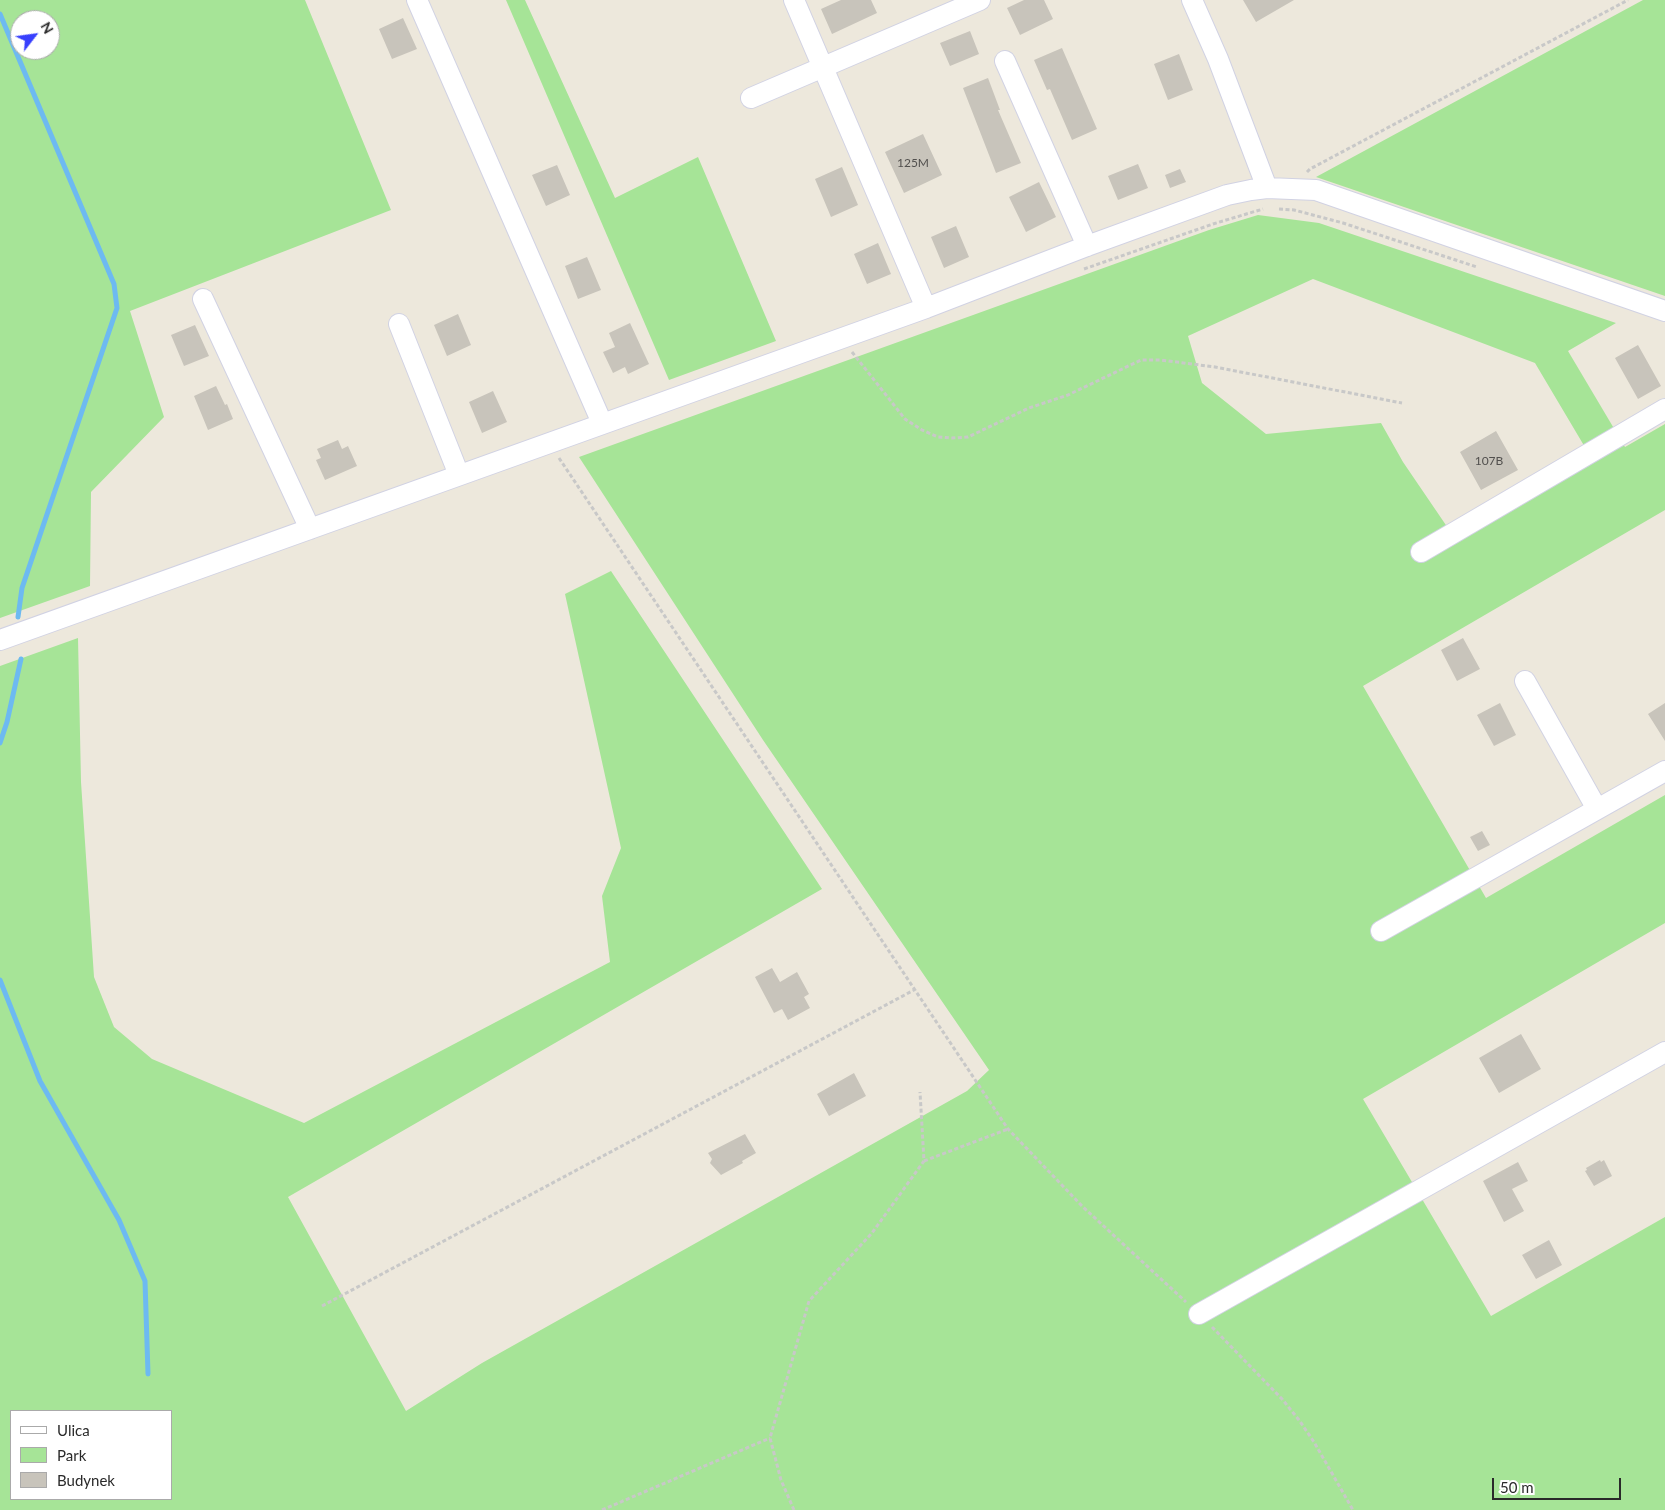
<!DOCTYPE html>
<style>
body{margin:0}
#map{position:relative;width:1665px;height:1510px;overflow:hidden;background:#ede8dc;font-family:Lato,sans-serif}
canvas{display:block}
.legend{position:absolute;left:10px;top:1410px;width:162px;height:90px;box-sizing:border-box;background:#fff;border:1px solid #aaa;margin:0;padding:6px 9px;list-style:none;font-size:15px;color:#2a2a2a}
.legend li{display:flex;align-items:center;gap:10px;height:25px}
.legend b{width:25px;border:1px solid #aaa}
.north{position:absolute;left:10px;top:10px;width:50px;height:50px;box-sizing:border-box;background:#fff;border:1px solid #aaa;border-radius:50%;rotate:60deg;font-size:14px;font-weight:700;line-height:20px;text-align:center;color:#2a2a2a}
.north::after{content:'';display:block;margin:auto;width:18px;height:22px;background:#3840fd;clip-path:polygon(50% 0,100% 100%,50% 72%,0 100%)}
.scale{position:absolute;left:1492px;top:1478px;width:129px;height:22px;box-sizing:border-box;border:2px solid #2a2a2a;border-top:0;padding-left:6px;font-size:15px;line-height:18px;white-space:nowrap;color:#2a2a2a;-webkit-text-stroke:4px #fff;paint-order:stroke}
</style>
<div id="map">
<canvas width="1665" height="1510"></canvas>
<ul class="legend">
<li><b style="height:6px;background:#fff"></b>Ulica</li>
<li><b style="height:14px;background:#a6e497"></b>Park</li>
<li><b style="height:14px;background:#c8c4bb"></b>Budynek</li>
</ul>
<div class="north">N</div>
<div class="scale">50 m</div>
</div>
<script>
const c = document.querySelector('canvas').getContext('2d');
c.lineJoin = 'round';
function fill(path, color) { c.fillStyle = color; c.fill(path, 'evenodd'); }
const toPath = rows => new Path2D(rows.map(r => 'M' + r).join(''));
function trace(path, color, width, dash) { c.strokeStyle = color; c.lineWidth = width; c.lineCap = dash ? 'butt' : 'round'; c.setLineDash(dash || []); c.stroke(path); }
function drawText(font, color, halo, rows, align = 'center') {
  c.font = font + ' Lato,sans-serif'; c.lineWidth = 4; c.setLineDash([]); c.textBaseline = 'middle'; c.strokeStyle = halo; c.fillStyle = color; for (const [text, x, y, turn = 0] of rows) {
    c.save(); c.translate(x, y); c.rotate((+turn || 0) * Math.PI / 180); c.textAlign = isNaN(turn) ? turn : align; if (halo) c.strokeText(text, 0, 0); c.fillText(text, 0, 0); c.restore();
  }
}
const green = toPath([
 [0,0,305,0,391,210,130,311,164,417,91,492,90,586,0,618],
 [20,20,50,20,50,50,20,50],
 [506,0,525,0,615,198,698,157,776,341,669,380],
 [1643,0,1665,0,1665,296,1316,177],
 [1258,215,1319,223,1616,323,1568,351,1625,447,1665,424,1665,510,1363,686,1486,898,1665,795,1665,923,1363,1099,1491,1316,1665,1217,1665,1510,0,1510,0,666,78,638,81,782,94,977,114,1027,152,1059,304,1123,610,962,602,896,621,848,565,594,611,571,822,889,288,1197,406,1411,482,1363,967,1091,989,1070,763,740,579,457,1209,230],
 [1313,279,1535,363,1589,454,1452,534,1403,462,1381,423,1266,434,1202,383,1188,336],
 [11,1411,171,1411,171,1499,11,1499]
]);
const stream = toPath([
 [0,14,114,284,117,308,22,588,18,617],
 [0,743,7,722,21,659],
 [0,980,40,1081,119,1220,145,1281,148,1374]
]);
const building = toPath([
 [841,0,871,0,877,13,832,34,821,9],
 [1024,0,1044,0,1053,19,1020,35,1007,8],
 [1243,0,1294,0,1256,22],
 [403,18,417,49,392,59,379,29],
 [970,31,979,54,950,66,940,43],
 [1062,48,1097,129,1072,140,1050,89,1047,90,1034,60],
 [1179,54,1193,90,1168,100,1154,64],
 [988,78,1000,110,998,110,1021,163,996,173,963,88],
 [923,134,942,175,904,193,885,152],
 [1138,164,1148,188,1118,200,1108,176],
 [557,165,570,195,546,206,532,175],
 [842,167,858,205,831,217,815,179],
 [1180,169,1186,182,1170,188,1165,175],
 [1039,182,1056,217,1026,232,1009,197],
 [956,226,969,257,944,268,931,237],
 [878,243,891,274,867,284,854,254],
 [587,257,601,290,578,299,565,266],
 [458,314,471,345,447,356,434,325],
 [630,323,649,364,628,374,625,367,613,373,603,352,615,347,609,333],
 [195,325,209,356,184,366,171,335],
 [1638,345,1661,386,1638,399,1615,358],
 [216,386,225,405,227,404,233,419,208,430,194,396],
 [493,391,507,422,482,433,469,402],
 [1496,431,1518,470,1481,490,1460,452],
 [338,440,342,449,348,446,357,466,325,480,316,460,321,458,317,449],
 [1463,638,1480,669,1457,681,1441,650],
 [1500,703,1516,735,1494,746,1477,715],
 [1665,703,1665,741,1648,714],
 [1482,831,1490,845,1478,851,1470,837],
 [772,968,780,982,797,972,809,994,804,997,810,1008,788,1020,782,1009,774,1013,755,977],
 [1521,1034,1541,1069,1499,1093,1479,1058],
 [854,1073,866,1096,829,1116,817,1094],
 [745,1134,756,1153,742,1161,743,1163,721,1175,710,1163,712,1159,708,1153],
 [1600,1160,1601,1162,1604,1160,1612,1176,1594,1186,1585,1171,1587,1170,1586,1168],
 [1518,1162,1528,1181,1512,1189,1524,1211,1504,1222,1483,1181],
 [1549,1240,1562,1265,1536,1279,1522,1255]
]);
const path = toPath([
 [1307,172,1310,169,1628,0],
 [1279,209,1294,210,1343,223,1477,267],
 [1084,269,1213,224,1263,209],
 [852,352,905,419,922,430,938,437,952,438,968,437,1029,408,1068,395,1141,360,1161,360,1215,367,1402,403],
 [559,458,1008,1129,1083,1207,1186,1302],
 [924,1161,1008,1129],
 [322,1306,914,990],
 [1212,1327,1282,1399,1299,1420,1314,1442,1353,1510],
 [602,1510,770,1438],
 [794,1510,781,1480,770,1438,809,1301,872,1233,924,1161,920,1092]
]);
const minor = toPath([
 [417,0,602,423],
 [794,0,926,308],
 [1192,0,1218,59,1267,188],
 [1005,61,1087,246],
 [751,98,980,0],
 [203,299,310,529],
 [399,324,459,475],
 [1421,552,1665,409],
 [0,640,926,308,1087,246,1227,195,1251,190,1267,188,1316,190,1665,311],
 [1525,681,1597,809],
 [1381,931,1665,771],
 [1199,1314,1665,1052]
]);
const numberNames = [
 ["125M",913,163],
 ["107B",1489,461]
];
fill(green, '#a6e497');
trace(stream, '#6dbaf1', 5);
fill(building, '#c8c4bb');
trace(minor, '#d1d2e3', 22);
trace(path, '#c8c8c8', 3, [4, 2.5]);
trace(minor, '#fff', 20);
drawText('12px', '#52504e', null, numberNames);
</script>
